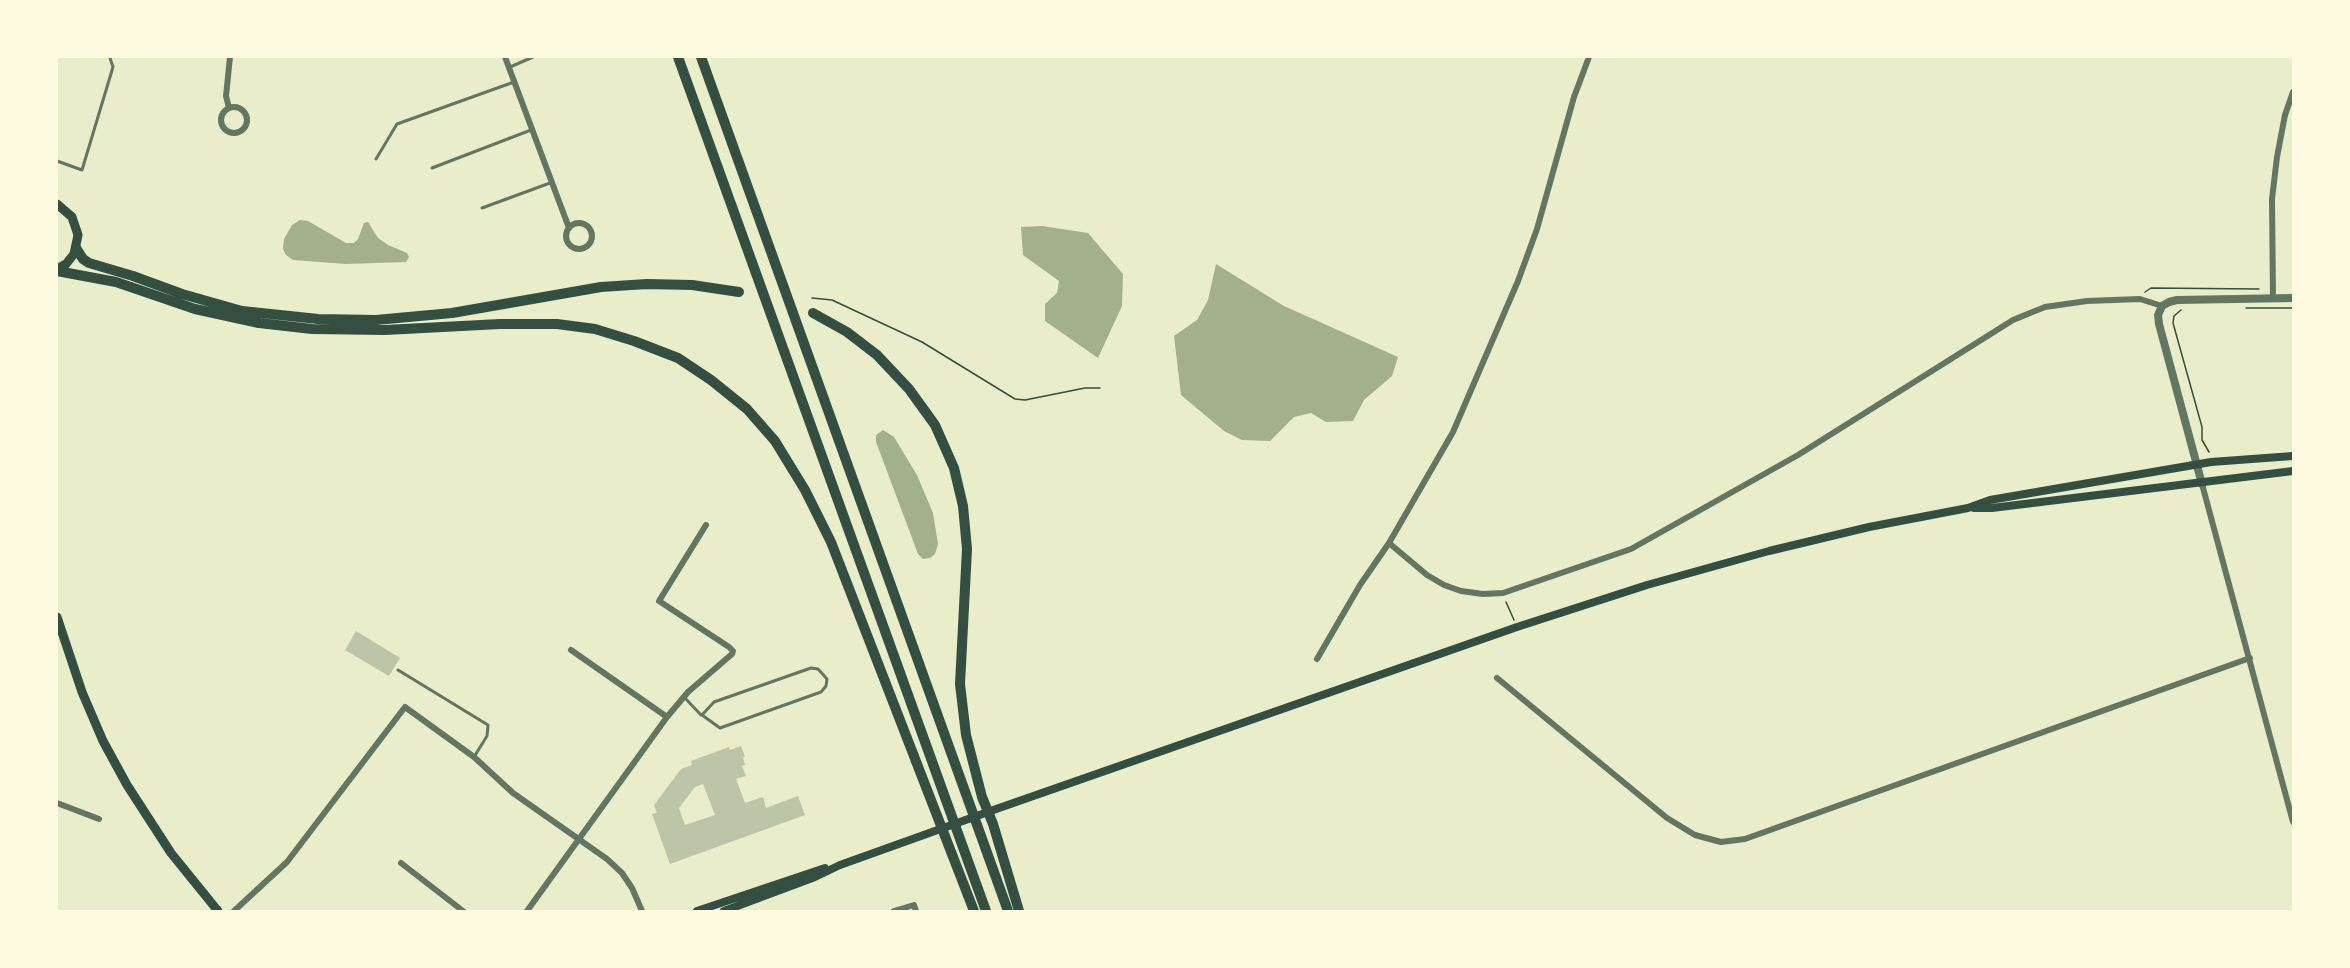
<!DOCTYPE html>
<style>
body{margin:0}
#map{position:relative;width:2350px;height:968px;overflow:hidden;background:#e9edc9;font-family:Karla,sans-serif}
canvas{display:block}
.frame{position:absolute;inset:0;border:58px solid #fefae0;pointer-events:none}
</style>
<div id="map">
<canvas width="2350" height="968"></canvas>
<div class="frame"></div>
</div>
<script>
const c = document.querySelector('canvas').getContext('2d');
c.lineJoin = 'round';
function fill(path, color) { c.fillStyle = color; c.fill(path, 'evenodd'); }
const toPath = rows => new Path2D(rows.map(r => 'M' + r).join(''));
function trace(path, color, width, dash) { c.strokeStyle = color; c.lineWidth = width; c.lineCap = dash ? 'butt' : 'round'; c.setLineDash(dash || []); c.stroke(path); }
const water = toPath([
 [300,220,308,221,346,243,354,243,358,239,364,223,368,222,378,238,388,245,407,253,409,257,406,262,346,264,293,260,286,255,283,249,284,239,292,225],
 [1042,226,1088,233,1123,274,1122,306,1098,358,1045,321,1045,304,1057,293,1059,281,1023,255,1021,227],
 [1216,264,1284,306,1398,357,1392,376,1364,400,1353,421,1326,422,1311,413,1294,417,1270,441,1242,440,1224,431,1181,395,1174,336,1197,320,1208,300],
 [883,430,894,437,917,475,933,513,938,544,935,554,930,558,923,559,918,554,876,442,876,435]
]);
const building = toPath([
 [356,631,400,658,389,676,345,650],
 [741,746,745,757,743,758,745,765,742,766,746,776,736,779,745,803,763,797,766,808,798,796,805,815,670,864,652,814,657,813,654,805,681,769,692,765,691,761,729,747,730,750],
 [703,784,715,815,685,825,679,808,695,787]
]);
const path = toPath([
 [2145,292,2151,288,2259,289],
 [812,298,832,300,922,342,1015,399,1025,400,1085,388,1100,388],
 [2246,308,2293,308],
 [2181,310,2174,316,2173,323,2202,427,2202,440,2209,452],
 [1506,602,1514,620]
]);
const service = toPath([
 [510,67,533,57],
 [376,159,397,124,514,82],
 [57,161,82,170,113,67,110,58],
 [432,168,531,130],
 [482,208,550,183],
 [811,668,818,669,827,679,826,686,821,692,720,728,702,715,714,702,811,668],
 [398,670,488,725,487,736,474,757],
 [685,698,701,715]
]);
const minor = toPath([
 [505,57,569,228],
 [1589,57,1574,97,1537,229,1518,281,1453,432,1389,543,1427,575,1444,585,1461,591,1483,594,1503,593,1631,549,1798,455,2013,320,2030,313,2045,307,2087,301,2140,299,2162,306],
 '221 120a13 13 0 1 1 26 0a13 13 0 1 1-26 0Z',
 [229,108,226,96,230,57],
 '566 236a13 13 0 1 1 26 0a13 13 0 1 1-26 0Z',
 [2273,298,2272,199,2277,157,2285,115,2293,92],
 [2202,484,2293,822],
 [571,650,667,717],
 [1317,659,1360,585,1389,543],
 [1497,678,1667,818,1695,835,1721,842,1745,839,2250,658],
 [57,803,99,819],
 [401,863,463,911],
 [234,911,287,862,405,707,474,757,513,793,607,859,622,873,632,888,642,911],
 [527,911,667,717,688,692,732,654,733,651,729,647,659,601,706,525],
 [894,911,914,905,916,911]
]);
const tertiary = toPath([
 [2202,484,2159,324,2158,315,2162,306,2169,302,2177,300,2293,298]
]);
const secondary = toPath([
 [1974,508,1992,508,2293,471],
 [697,911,825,868],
 [724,911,815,877,840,865,999,808,1517,627,1647,585,1769,551,1869,527,1968,508,1990,500,2211,462,2293,456]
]);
const primary = toPath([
 [57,204,72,217,78,235,74,254,66,264,57,269],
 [57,617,82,692,103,741,127,785,171,853,218,911]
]);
const motorway = toPath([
 [678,57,986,911],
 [701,57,1008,911],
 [76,248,83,259,89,263,133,276,182,294,242,311,318,319,376,320,452,313,601,287,647,284,692,285,739,292],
 [57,271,116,282,195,309,259,323,312,329,385,330,500,324,557,324,595,329,634,341,678,358,711,380,747,409,775,441,805,490,831,542,974,911],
 [813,313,847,332,877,355,909,389,935,425,954,468,963,506,967,549,960,684,966,735,982,797,993,824,1019,911]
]);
fill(water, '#a3b18a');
fill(building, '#bcc5a7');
trace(path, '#344e41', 1.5);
trace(service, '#617663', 3);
trace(minor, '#617663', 6);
trace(tertiary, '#617663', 8);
trace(secondary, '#344e41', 8);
trace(primary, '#344e41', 9);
trace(motorway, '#344e41', 10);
</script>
